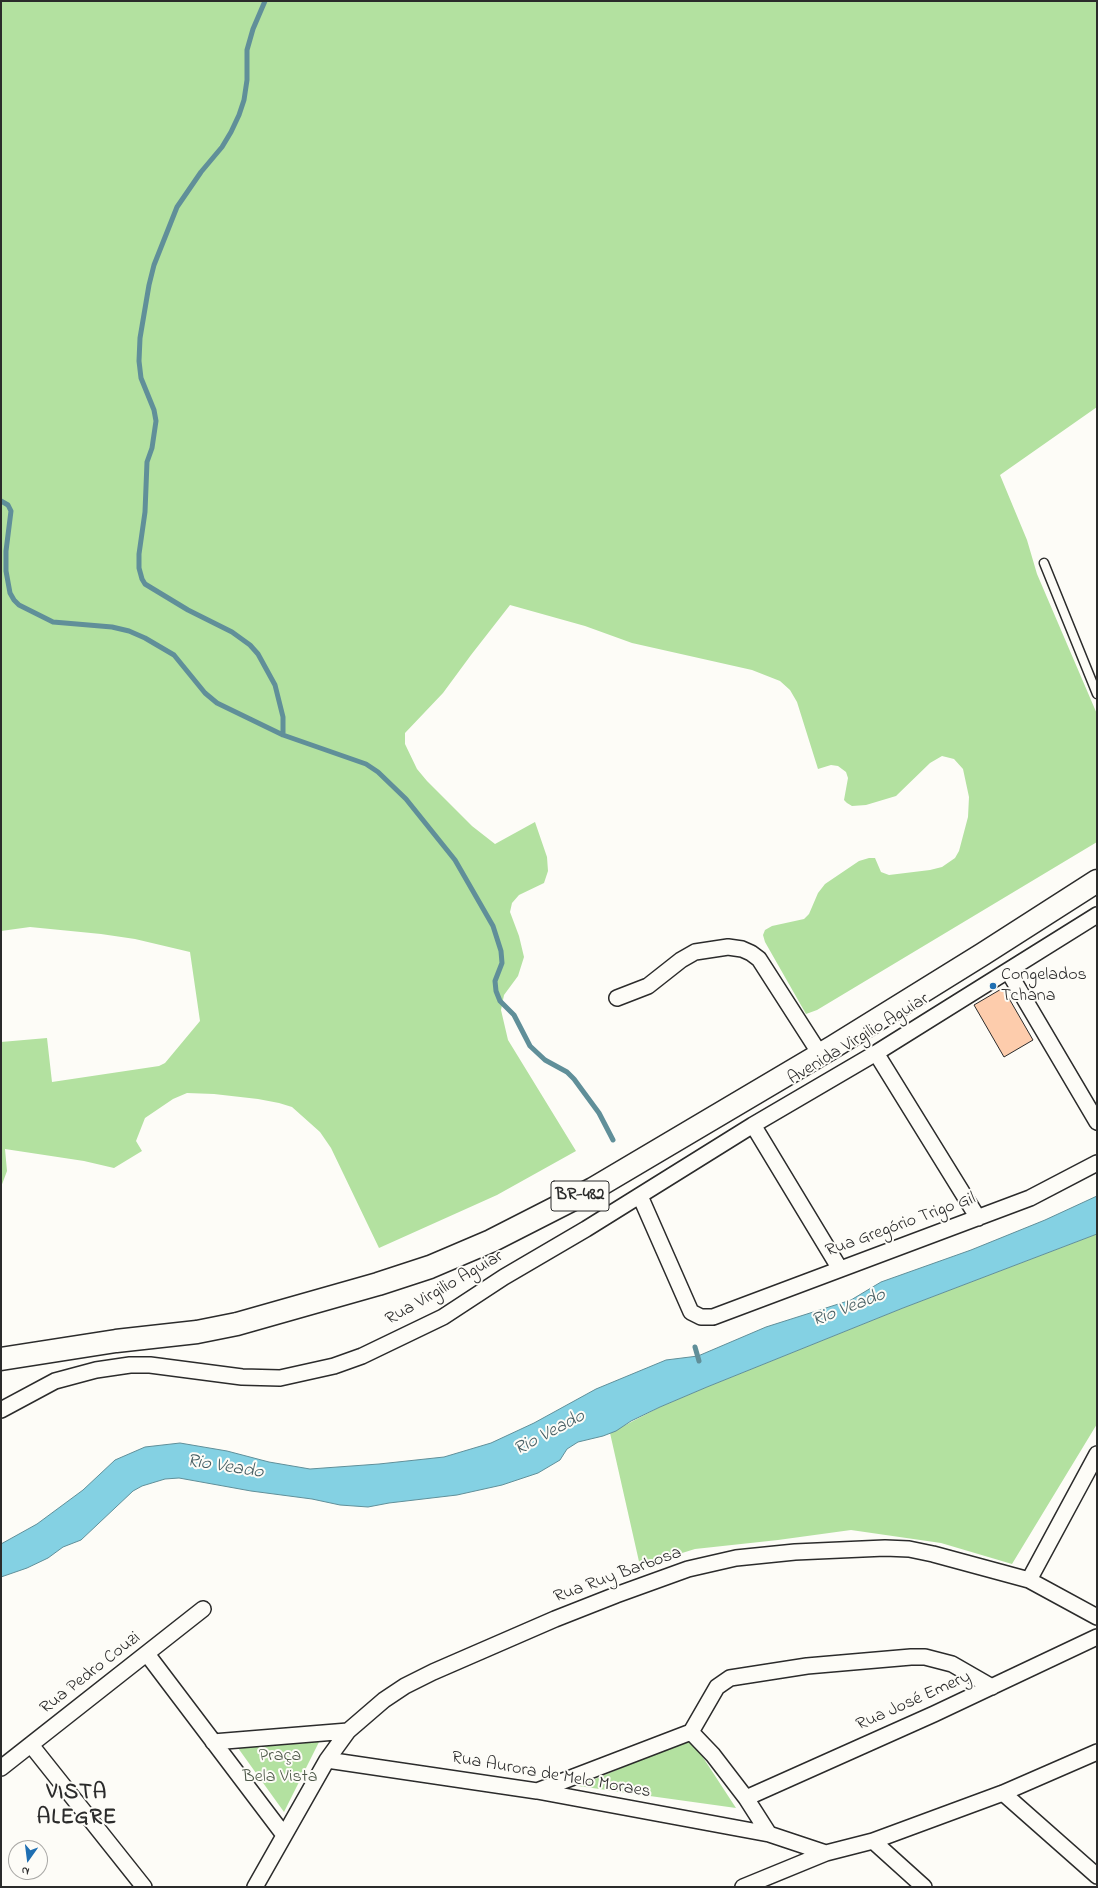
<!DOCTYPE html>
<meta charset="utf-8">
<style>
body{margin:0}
#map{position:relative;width:1098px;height:1888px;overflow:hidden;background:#fdfcf7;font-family:"Indie Flower",sans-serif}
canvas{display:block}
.frame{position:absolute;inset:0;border:2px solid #2b2b2b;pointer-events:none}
.north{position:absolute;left:8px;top:1840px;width:40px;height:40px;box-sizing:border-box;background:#fdfcf7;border:1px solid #a9a8a5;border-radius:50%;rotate:194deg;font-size:11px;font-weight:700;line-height:16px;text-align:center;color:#2b2b2b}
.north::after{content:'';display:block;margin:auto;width:14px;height:18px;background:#1f6fb2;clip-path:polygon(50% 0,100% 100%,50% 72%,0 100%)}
</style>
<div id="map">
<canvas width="1098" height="1888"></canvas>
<div class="frame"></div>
<div class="north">N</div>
</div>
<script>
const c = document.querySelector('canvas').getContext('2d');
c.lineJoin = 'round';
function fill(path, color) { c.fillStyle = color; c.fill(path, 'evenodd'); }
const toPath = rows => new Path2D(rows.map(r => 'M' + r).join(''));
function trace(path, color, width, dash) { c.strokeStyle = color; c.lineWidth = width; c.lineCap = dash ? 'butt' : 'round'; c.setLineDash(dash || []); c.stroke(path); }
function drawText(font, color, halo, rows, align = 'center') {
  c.font = font + ' "Indie Flower",sans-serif'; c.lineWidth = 4; c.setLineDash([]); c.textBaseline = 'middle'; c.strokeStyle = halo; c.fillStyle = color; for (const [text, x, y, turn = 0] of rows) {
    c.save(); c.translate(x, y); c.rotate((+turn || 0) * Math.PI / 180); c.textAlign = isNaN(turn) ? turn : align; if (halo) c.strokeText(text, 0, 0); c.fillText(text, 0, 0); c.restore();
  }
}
const green = toPath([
 [1,1,1097,1,1097,407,1000,475,1027,540,1037,574,1097,714,1097,842,817,1010,806,1014,765,942,763,935,765,930,772,926,804,919,809,914,818,893,825,884,859,861,869,858,875,858,881,872,889,875,930,870,942,867,955,858,959,851,968,817,969,797,963,769,954,759,942,756,930,763,896,796,866,805,852,806,847,803,844,800,848,778,846,772,838,766,831,765,818,769,797,702,790,690,780,681,752,670,632,643,585,626,510,605,471,655,443,693,405,733,405,744,417,769,427,781,472,826,495,844,535,822,547,857,548,871,544,883,519,895,512,903,510,912,519,936,524,957,518,976,504,995,501,1010,508,1040,576,1151,497,1195,379,1248,331,1148,320,1132,292,1107,279,1103,258,1099,214,1094,187,1093,173,1099,145,1118,136,1141,142,1151,114,1168,84,1161,5,1149,7,1171,1,1187,1,1042,47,1038,52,1082,159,1066,165,1063,200,1021,190,952,135,939,101,934,30,927,1,931],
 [1097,1234,1097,1424,1012,1564,941,1543,851,1530,778,1540,695,1549,640,1566,610,1433,660,1407,707,1387,903,1308],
 [691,1739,736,1808,578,1786],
 [319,1742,284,1812,238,1748]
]);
const water = toPath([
 [1097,1196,1097,1234,903,1308,707,1387,660,1407,631,1421,616,1431,603,1436,578,1442,567,1449,560,1460,538,1473,502,1485,457,1495,389,1503,368,1507,340,1505,312,1499,251,1491,179,1478,165,1479,142,1486,133,1491,81,1540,63,1547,48,1558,27,1568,1,1577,1,1544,37,1524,83,1490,115,1460,145,1447,180,1443,227,1451,269,1462,310,1469,379,1464,444,1457,491,1443,534,1423,596,1389,666,1360,698,1356,766,1327,851,1300,881,1282,971,1250,1045,1220,1097,1196]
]);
const stream = toPath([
 [265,1,253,29,247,50,247,80,244,100,239,115,231,132,222,147,201,172,177,207,154,265,149,285,140,338,139,361,141,378,154,410,156,421,152,448,147,462,145,512,139,554,139,568,142,579,145,584,188,610,232,632,250,645,258,654,275,685,283,717,283,735],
 [1,501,8,505,11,511,6,551,6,571,10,593,14,600,19,605,53,622,112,627,129,631,145,638,174,655,205,693,217,703,283,735,366,764,378,772,406,799,455,860,493,926,501,951,502,963,495,981,496,991,500,1001,514,1015,530,1046,545,1060,567,1072,574,1079,599,1113,613,1140],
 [695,1347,699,1361]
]);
const building = toPath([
 [1003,988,1033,1040,1004,1057,974,1005,1003,988]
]);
const lane = toPath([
 [1044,563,1097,694]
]);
const street = toPath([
 [1008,971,1097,1122],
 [617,998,648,986,681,960,695,952,728,947,742,949,751,953,759,959,820,1054],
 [876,1053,978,1218],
 [753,1125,840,1269],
 [640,1196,691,1312,701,1317,713,1317,1030,1198,1097,1163],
 [1,1410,55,1381,96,1370,130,1365,150,1365,242,1377,280,1378,334,1366,362,1356,443,1317,504,1277,586,1229,753,1125,876,1053,1097,915],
 [1029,1580,1097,1454],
 [147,1654,284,1835],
 [691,1732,713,1755,746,1798,769,1834,826,1853],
 [213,1742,348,1731],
 [31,1745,144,1887],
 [327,1760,537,1791,769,1834],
 [1,1768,203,1609],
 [537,1791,691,1732,717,1687,730,1678,807,1666,911,1657,925,1657,952,1664,992,1687],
 [1003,1793,1097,1876],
 [746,1798,934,1714,1097,1637],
 [873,1841,924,1887],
 [255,1887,327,1760,348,1731,384,1700,405,1686,433,1672,555,1619,616,1595,688,1569,736,1558,795,1552,885,1548,909,1549,933,1554,1029,1580,1097,1617],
 [743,1887,826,1853,873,1841,1003,1793,1097,1752]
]);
const highway = toPath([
 [1,1359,116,1341,197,1332,237,1324,378,1284,430,1267,491,1241,593,1189,833,1047,983,954,1097,881]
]);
const markers = [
 [993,986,4,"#1f6fb2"]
];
const shields = [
 [580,1196,58]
];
const shieldNames = [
 ["BR-482",580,1196]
];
const poiNames = [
 ["Congelados",1001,976],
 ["Tchana",1001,997]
];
const streetNames = [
 ["Avenida Virgilio Aguiar",859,1040,-31],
 ["Rua Gregório Trigo Gil",901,1226,-20],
 ["Rua Virgilio Aguiar",445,1289,-30],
 ["Rua Ruy Barbosa",618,1576,-20],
 ["Rua Pedro Couzi",91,1674,-38],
 ["Rua José Emery",914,1702,-24],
 ["Rua Aurora de Melo Moraes",551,1776,10]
];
const parkNames = [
 ["Praça",280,1757],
 ["Bela Vista",280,1778]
];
const waterNames = [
 ["Rio Veado",849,1309,-21],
 ["Rio Veado",550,1434,-28],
 ["Rio Veado",225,1468,9]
];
const districtNames = [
 ["VISTA",77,1794],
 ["ALEGRE",77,1819]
];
fill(green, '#b3e1a0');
fill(water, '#84d1e3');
trace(water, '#608f99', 1);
trace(stream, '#608f99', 5);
fill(building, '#fdccac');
trace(building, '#2b2b2b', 1);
trace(lane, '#2b2b2b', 11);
trace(street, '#2b2b2b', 18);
trace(highway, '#2b2b2b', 25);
trace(lane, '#fdfcf7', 8);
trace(street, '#fdfcf7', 15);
trace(highway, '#fdfcf7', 22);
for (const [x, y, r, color] of markers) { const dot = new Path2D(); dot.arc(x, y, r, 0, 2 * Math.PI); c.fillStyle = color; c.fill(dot); trace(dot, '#fdfcf7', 1.5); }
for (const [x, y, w] of shields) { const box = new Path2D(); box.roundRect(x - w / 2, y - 15, w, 30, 3); c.fillStyle = '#fdfcf7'; c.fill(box); trace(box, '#2b2b2b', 1); }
drawText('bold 17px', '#2b2b2b', null, shieldNames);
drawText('18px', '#2b2b2b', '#fdfcf7', poiNames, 'left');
drawText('18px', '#2b2b2b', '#fdfcf7', streetNames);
drawText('18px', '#4d5848', '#fdfcf7', parkNames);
drawText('italic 19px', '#465d62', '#fdfcf7', waterNames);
c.letterSpacing = '1px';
drawText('bold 22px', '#2b2b2b', '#fdfcf7', districtNames);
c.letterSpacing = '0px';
</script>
